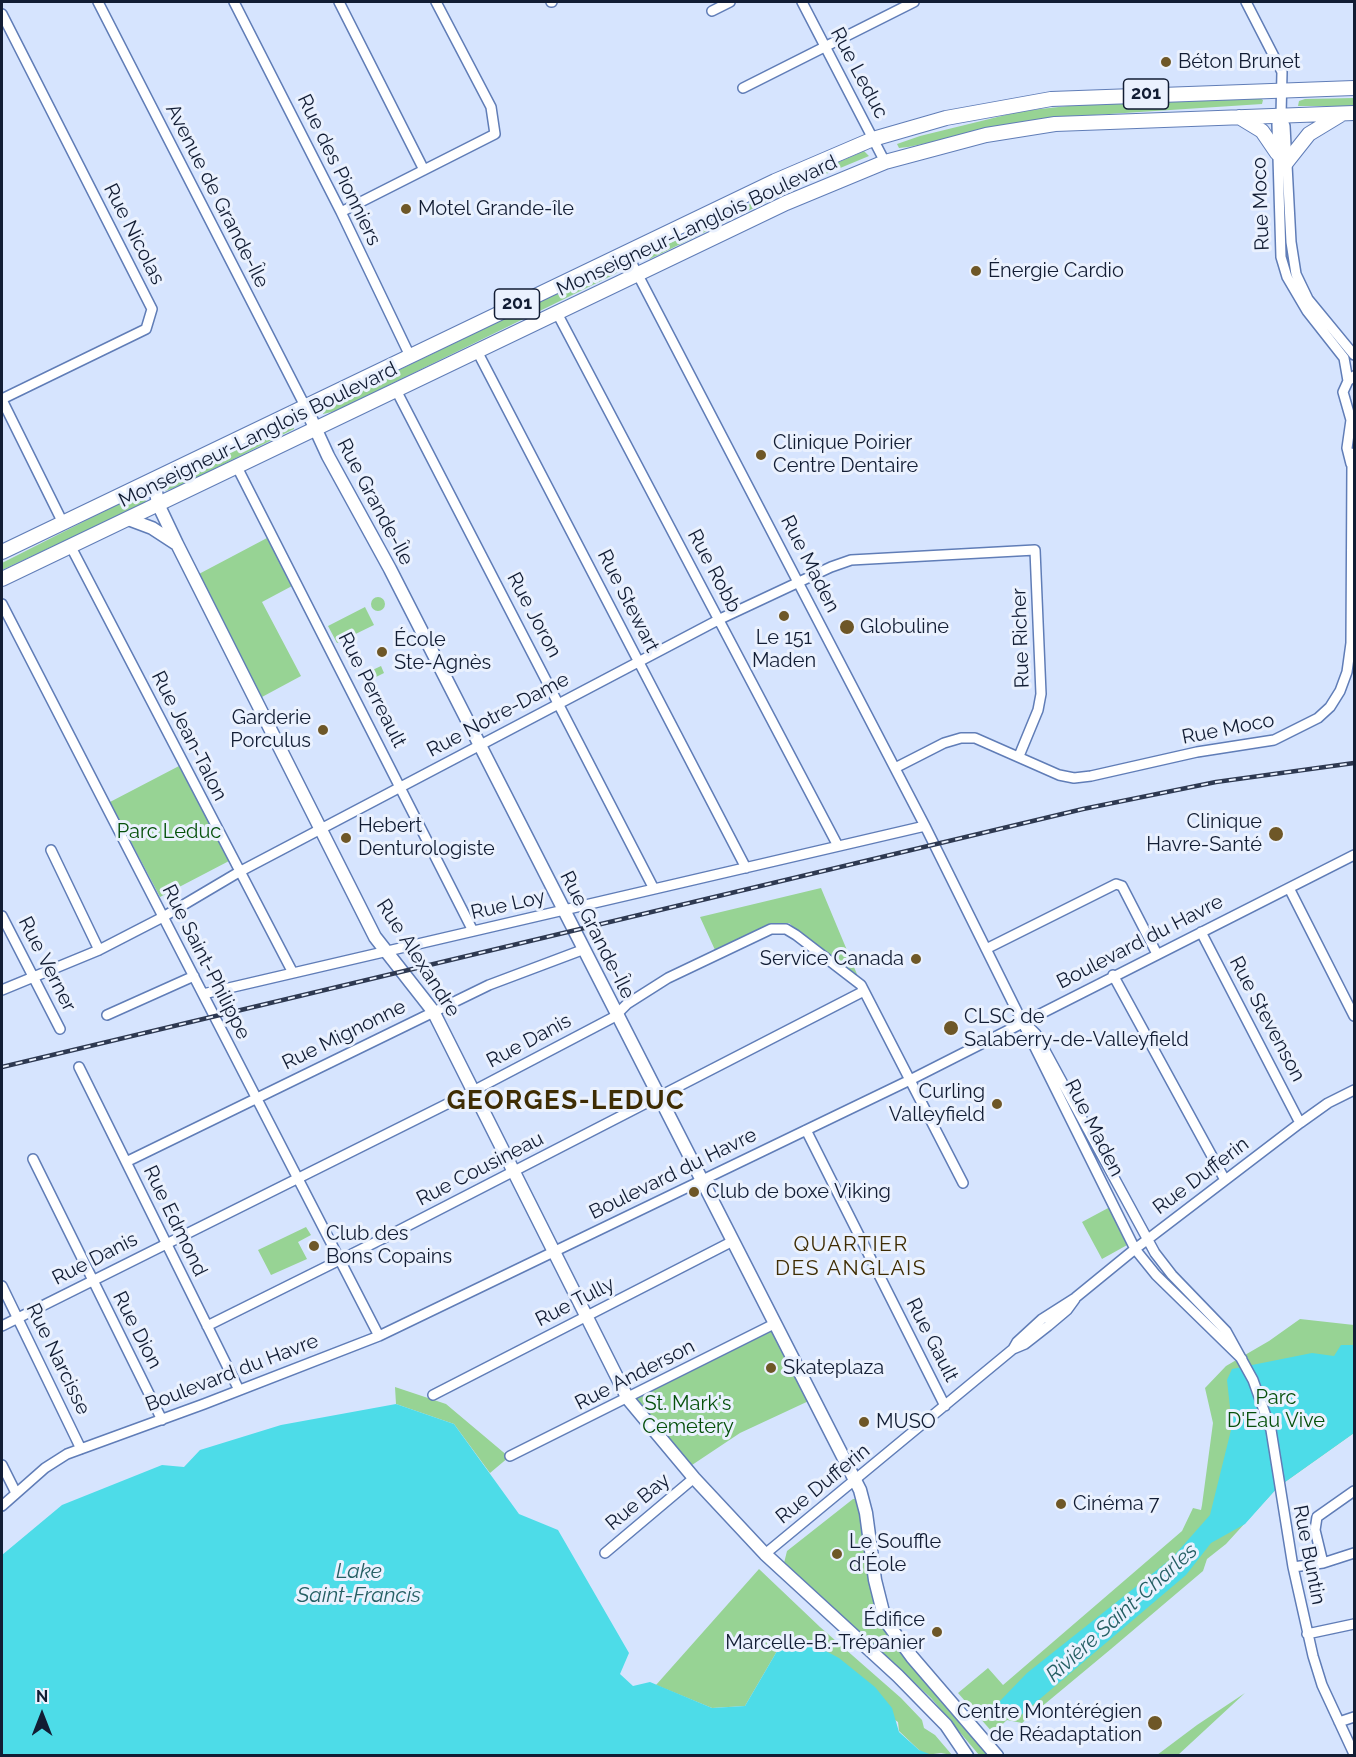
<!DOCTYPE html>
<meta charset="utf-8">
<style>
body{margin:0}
#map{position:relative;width:1356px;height:1757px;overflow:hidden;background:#d6e4fe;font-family:Raleway,sans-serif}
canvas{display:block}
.frame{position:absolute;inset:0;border:3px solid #121d34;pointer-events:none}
.north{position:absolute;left:12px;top:1685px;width:60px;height:60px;-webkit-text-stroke:4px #eaf1fe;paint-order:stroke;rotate:0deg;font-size:16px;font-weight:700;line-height:24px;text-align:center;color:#121d34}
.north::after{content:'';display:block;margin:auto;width:21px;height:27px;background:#121d34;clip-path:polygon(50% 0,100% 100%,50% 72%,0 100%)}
</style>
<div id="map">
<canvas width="1356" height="1757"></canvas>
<div class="frame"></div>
<div class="north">N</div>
</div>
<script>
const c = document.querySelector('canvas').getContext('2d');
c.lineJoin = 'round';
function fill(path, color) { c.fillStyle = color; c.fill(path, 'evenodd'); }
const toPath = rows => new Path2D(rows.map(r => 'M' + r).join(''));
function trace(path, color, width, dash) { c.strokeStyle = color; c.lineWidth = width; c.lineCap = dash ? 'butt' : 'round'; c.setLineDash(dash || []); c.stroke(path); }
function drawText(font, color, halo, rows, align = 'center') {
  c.font = font + ' Raleway,sans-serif'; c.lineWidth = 6; c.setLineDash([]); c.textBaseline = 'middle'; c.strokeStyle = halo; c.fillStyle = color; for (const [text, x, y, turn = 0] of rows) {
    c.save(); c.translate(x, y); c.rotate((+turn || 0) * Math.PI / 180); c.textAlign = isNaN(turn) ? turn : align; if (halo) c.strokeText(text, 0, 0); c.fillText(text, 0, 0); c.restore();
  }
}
const green = toPath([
 [1258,97,1263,100,1262,104,1048,118,908,147,899,148,897,144,920,136,1022,111,1105,102],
 [1354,98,1354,106,1298,106,1299,101,1305,99],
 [864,151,869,156,809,181,650,259,648,257,662,247,814,173],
 [617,264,621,265,622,269,615,274,336,411,323,414,323,407],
 [285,422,293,422,294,429,180,486,165,491,163,489,165,485,230,453],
 [144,491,146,503,2,570,2,563],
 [267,538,292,586,262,602,301,676,262,697,197,575],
 '371 604a7 7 0 1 1 14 0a7 7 0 1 1-14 0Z',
 [365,607,374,625,337,643,328,626],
 [381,666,384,673,366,682,362,675],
 [179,766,229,861,160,897,110,802],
 [821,888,864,991,789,923,715,950,700,917],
 [1110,1207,1129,1244,1102,1259,1082,1222],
 [306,1227,311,1235,298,1242,307,1259,271,1275,258,1250],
 [1300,1319,1354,1325,1354,1433,1278,1487,1226,1544,1207,1559,1203,1571,1111,1649,1022,1723,1007,1720,993,1733,958,1693,988,1668,1003,1685,1182,1531,1193,1508,1201,1510,1202,1505,1213,1423,1205,1388,1226,1366,1269,1341],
 [774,1324,813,1399,740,1433,689,1467,632,1398],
 [395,1387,446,1404,509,1457,490,1473,454,1424,396,1404],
 [853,1499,858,1499,877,1604,993,1755,979,1755,931,1698,784,1563,787,1551],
 [759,1569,820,1627,901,1698,922,1720,924,1728,935,1735,952,1755,941,1753,926,1755,919,1750,899,1731,898,1722,780,1646,745,1706,712,1708,656,1685],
 [1245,1693,1178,1755,1157,1755,1197,1725]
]);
const water = toPath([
 [1341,1345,1354,1345,1354,1433,1278,1487,1245,1524,1211,1543,1186,1575,1021,1715,1009,1714,999,1702,1027,1673,1172,1558,1210,1515,1232,1426,1227,1380,1232,1369,1312,1353,1334,1356],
 [396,1404,454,1424,519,1514,558,1530,629,1653,620,1674,633,1686,650,1682,712,1708,745,1706,780,1646,791,1639,805,1640,839,1658,875,1687,892,1708,899,1732,919,1750,932,1755,2,1755,2,1555,62,1505,162,1465,184,1467,200,1450,281,1425]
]);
const minor = toPath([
 [98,2,305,406],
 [234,2,341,212,410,356],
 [339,2,424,170],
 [551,2,552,2],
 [802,2,885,162],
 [1246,2,1282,72,1281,115,1285,126,1291,242,1296,274,1308,299,1354,355],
 [712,11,730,2],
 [2,14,152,309,146,329,2,399],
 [743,88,914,2],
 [1281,115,1277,124,1281,257,1287,277,1307,311,1344,358,1348,381],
 [341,212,495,134,491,107,436,2],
 [626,252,925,826,1135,1249,1156,1275,1242,1359],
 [557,313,838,846],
 [477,351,746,868],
 [396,390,654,889],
 [2,400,63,523],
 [1351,464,1347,448,1351,420,1343,392,1348,381,1354,376],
 [237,467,473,931],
 [71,547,293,973],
 [2,604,379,1336],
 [895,768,944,743,961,738,975,738,1059,775,1074,778,1091,776,1197,752,1274,740,1318,718,1330,707,1340,691,1347,672,1351,643,1352,466,1354,453],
 [51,850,99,950],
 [1289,888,1354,1016],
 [2,916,60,1029],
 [1201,932,1300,1123],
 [986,949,1116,884,1122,886,1157,954],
 [1113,975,1225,1180],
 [2,990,99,950,163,917,239,872,720,619,831,567,851,560,1035,550,1041,694,1038,710,1019,756],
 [203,994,925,826],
 [107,1015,194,976],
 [1024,1022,1036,1034,1155,1253,1172,1275,1226,1331,1253,1380,1271,1430,1293,1567,1313,1656,1322,1685,1354,1754],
 [79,1067,239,1390],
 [806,1130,945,1406],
 [33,1159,162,1420],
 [126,1162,489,985,582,950],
 [2,1286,81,1449],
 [2,1326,473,1091,614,1017,627,1004,668,978,771,929,786,929,796,935,861,985,963,1183],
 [207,1326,384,1238,864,991],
 [1013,1349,1017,1342,1042,1319,1075,1298,1135,1249,1300,1123,1328,1103,1354,1090],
 [433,1395,733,1241],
 [510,1456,774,1324],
 [2,1465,16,1493],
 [2,1506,45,1468,67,1454,204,1404,379,1336,910,1080,1354,855],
 [605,1553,694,1478],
 [765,1554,1013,1349,1025,1344,1048,1326,1067,1310,1075,1299],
 [1323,1563,1315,1530,1317,1517,1354,1491],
 [1293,1567,1323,1563,1354,1553],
 [1307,1634,1354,1624],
 [1339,1722,1354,1717]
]);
const major = toPath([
 [305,406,328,456,390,569,860,1490,866,1513,875,1580,885,1620,912,1657,997,1756],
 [154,479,158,504,177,544,375,937,433,1011,628,1399,694,1478,765,1554,898,1676,946,1725,967,1756],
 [128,519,152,528,175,543]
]);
const highway = toPath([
 [1239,117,1262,131,1277,153],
 [1286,163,1309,134,1342,114],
 [2,552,775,181,873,139,946,118,1051,99,1354,88],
 [2,579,786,203,885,162,986,135,1055,124,1354,113]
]);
const rail = toPath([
 [2,1067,1083,809,1216,782,1354,763]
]);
const markers = [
 [1166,62,6,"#6e5727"],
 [406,209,6,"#6e5727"],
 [976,271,6,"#6e5727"],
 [761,455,6,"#6e5727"],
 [784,616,6,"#6e5727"],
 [847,627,8,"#6e5727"],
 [382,652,6,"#6e5727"],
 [323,730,6,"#6e5727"],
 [1276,834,8,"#6e5727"],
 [346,838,6,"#6e5727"],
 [916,959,6,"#6e5727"],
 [951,1028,8,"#6e5727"],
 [997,1104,6,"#6e5727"],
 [694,1192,6,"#6e5727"],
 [314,1246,6,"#6e5727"],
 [771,1368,6,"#6e5727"],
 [864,1422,6,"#6e5727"],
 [1061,1504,6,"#6e5727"],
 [837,1554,6,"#6e5727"],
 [937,1632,6,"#6e5727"],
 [1155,1723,8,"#6e5727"]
];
const shields = [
 [1146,94,45],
 [517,304,45]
];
const shieldNames = [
 ["201",1146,94],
 ["201",517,304]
];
const poiNames = [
 ["Béton Brunet",1178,62],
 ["Motel Grande-île",418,209],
 ["Énergie Cardio",988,271],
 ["Clinique Poirier",773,443],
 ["Centre Dentaire",773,466],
 ["Globuline",860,627],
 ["Le 151",784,638,"center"],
 ["Maden",784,661,"center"],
 ["École",394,640],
 ["Ste-Agnès",394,663],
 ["Garderie",311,718,"right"],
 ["Porculus",311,741,"right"],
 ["Clinique",1262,822,"right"],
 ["Havre-Santé",1262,845,"right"],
 ["Hebert",358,826],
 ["Denturologiste",358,849],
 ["Service Canada",904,959,"right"],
 ["CLSC de",964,1017],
 ["Salaberry-de-Valleyfield",964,1040],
 ["Curling",985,1092,"right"],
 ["Valleyfield",985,1115,"right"],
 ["Club de boxe Viking",706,1192],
 ["Club des",326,1234],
 ["Bons Copains",326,1257],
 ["Skateplaza",783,1368],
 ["MUSO",876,1422],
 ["Cinéma 7",1073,1504],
 ["Le Souffle",849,1542],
 ["d'Éole",849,1565],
 ["Édifice",925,1620,"right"],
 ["Marcelle-B.-Trépanier",925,1643,"right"],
 ["Centre Montérégien",1142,1712,"right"],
 ["de Réadaptation",1142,1735,"right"]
];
const streetNames = [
 ["Rue Leduc",859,73,62],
 ["Rue des Pionniers",339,170,64],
 ["Avenue de Grande-Île",217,196,63],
 ["Rue Moco",1261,204,-92],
 ["Monseigneur-Langlois Boulevard",697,226,-25],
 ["Rue Nicolas",134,234,63],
 ["Monseigneur-Langlois Boulevard",258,435,-26],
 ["Rue Grande-Île",375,502,62],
 ["Rue Maden",810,564,63],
 ["Rue Robb",714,571,62],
 ["Rue Stewart",628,601,63],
 ["Rue Joron",534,615,62],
 ["Rue Richer",1021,638,-92],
 ["Rue Perreault",372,690,63],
 ["Rue Notre-Dame",498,715,-28],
 ["Rue Moco",1228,729,-11],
 ["Rue Jean-Talon",189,736,63],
 ["Rue Loy",508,905,-13],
 ["Rue Grande-Île",597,935,63],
 ["Boulevard du Havre",1140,942,-27],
 ["Rue Alexandre",418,958,57],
 ["Rue Saint-Philippe",206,962,63],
 ["Rue Verner",47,964,63],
 ["Rue Stevenson",1267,1019,62],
 ["Rue Mignonne",344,1035,-26],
 ["Rue Danis",529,1041,-28],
 ["Rue Maden",1094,1128,63],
 ["Rue Cousineau",480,1169,-27],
 ["Boulevard du Havre",673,1174,-26],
 ["Rue Dufferin",1201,1176,-37],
 ["Rue Edmond",175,1221,64],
 ["Rue Danis",95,1259,-27],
 ["Rue Tully",575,1302,-27],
 ["Rue Dion",137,1330,63],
 ["Rue Gault",932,1340,63],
 ["Rue Narcisse",58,1359,64],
 ["Boulevard du Havre",232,1373,-21],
 ["Rue Anderson",635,1375,-27],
 ["Rue Dufferin",823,1484,-39],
 ["Rue Bay",638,1502,-40],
 ["Rue Buntin",1309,1555,79]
];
const parkNames = [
 ["Parc Leduc",169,832],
 ["Parc",1276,1398],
 ["D'Eau Vive",1276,1421],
 ["St. Mark's",688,1404],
 ["Cemetery",688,1427]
];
const neighbourhoodNames = [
 ["QUARTIER",851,1245],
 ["DES ANGLAIS",851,1269]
];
const waterNames = [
 ["Lake",359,1572],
 ["Saint-Francis",359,1596],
 ["Rivière Saint-Charles",1122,1613,-42]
];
const districtNames = [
 ["GEORGES-LEDUC",566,1101]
];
fill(green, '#97d394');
fill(water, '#4ddce8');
trace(minor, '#607db7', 12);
trace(major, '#607db7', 15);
trace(highway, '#607db7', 16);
trace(minor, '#fff', 9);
trace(major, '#fff', 12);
trace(highway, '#fff', 14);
trace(rail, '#2e3951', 4.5);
trace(rail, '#eaf1fe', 2, [7]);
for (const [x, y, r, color] of markers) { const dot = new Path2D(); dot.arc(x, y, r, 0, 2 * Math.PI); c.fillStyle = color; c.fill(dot); trace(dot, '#eaf1fe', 2); }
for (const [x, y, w] of shields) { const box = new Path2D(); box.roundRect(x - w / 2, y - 15, w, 30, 4.5); c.fillStyle = '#eaf1fe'; c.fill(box); trace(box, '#121d34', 1.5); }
drawText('bold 18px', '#121d34', null, shieldNames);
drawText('20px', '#121d34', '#eaf1fe', poiNames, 'left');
drawText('20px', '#121d34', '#eaf1fe', streetNames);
drawText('20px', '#05500b', '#eaf1fe', parkNames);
c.letterSpacing = '1.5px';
drawText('21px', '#3f2d04', '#eaf1fe', neighbourhoodNames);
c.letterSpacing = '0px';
drawText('italic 21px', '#255f64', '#eaf1fe', waterNames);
c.letterSpacing = '1.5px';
drawText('bold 26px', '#3f2d04', '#eaf1fe', districtNames);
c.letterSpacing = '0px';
</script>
